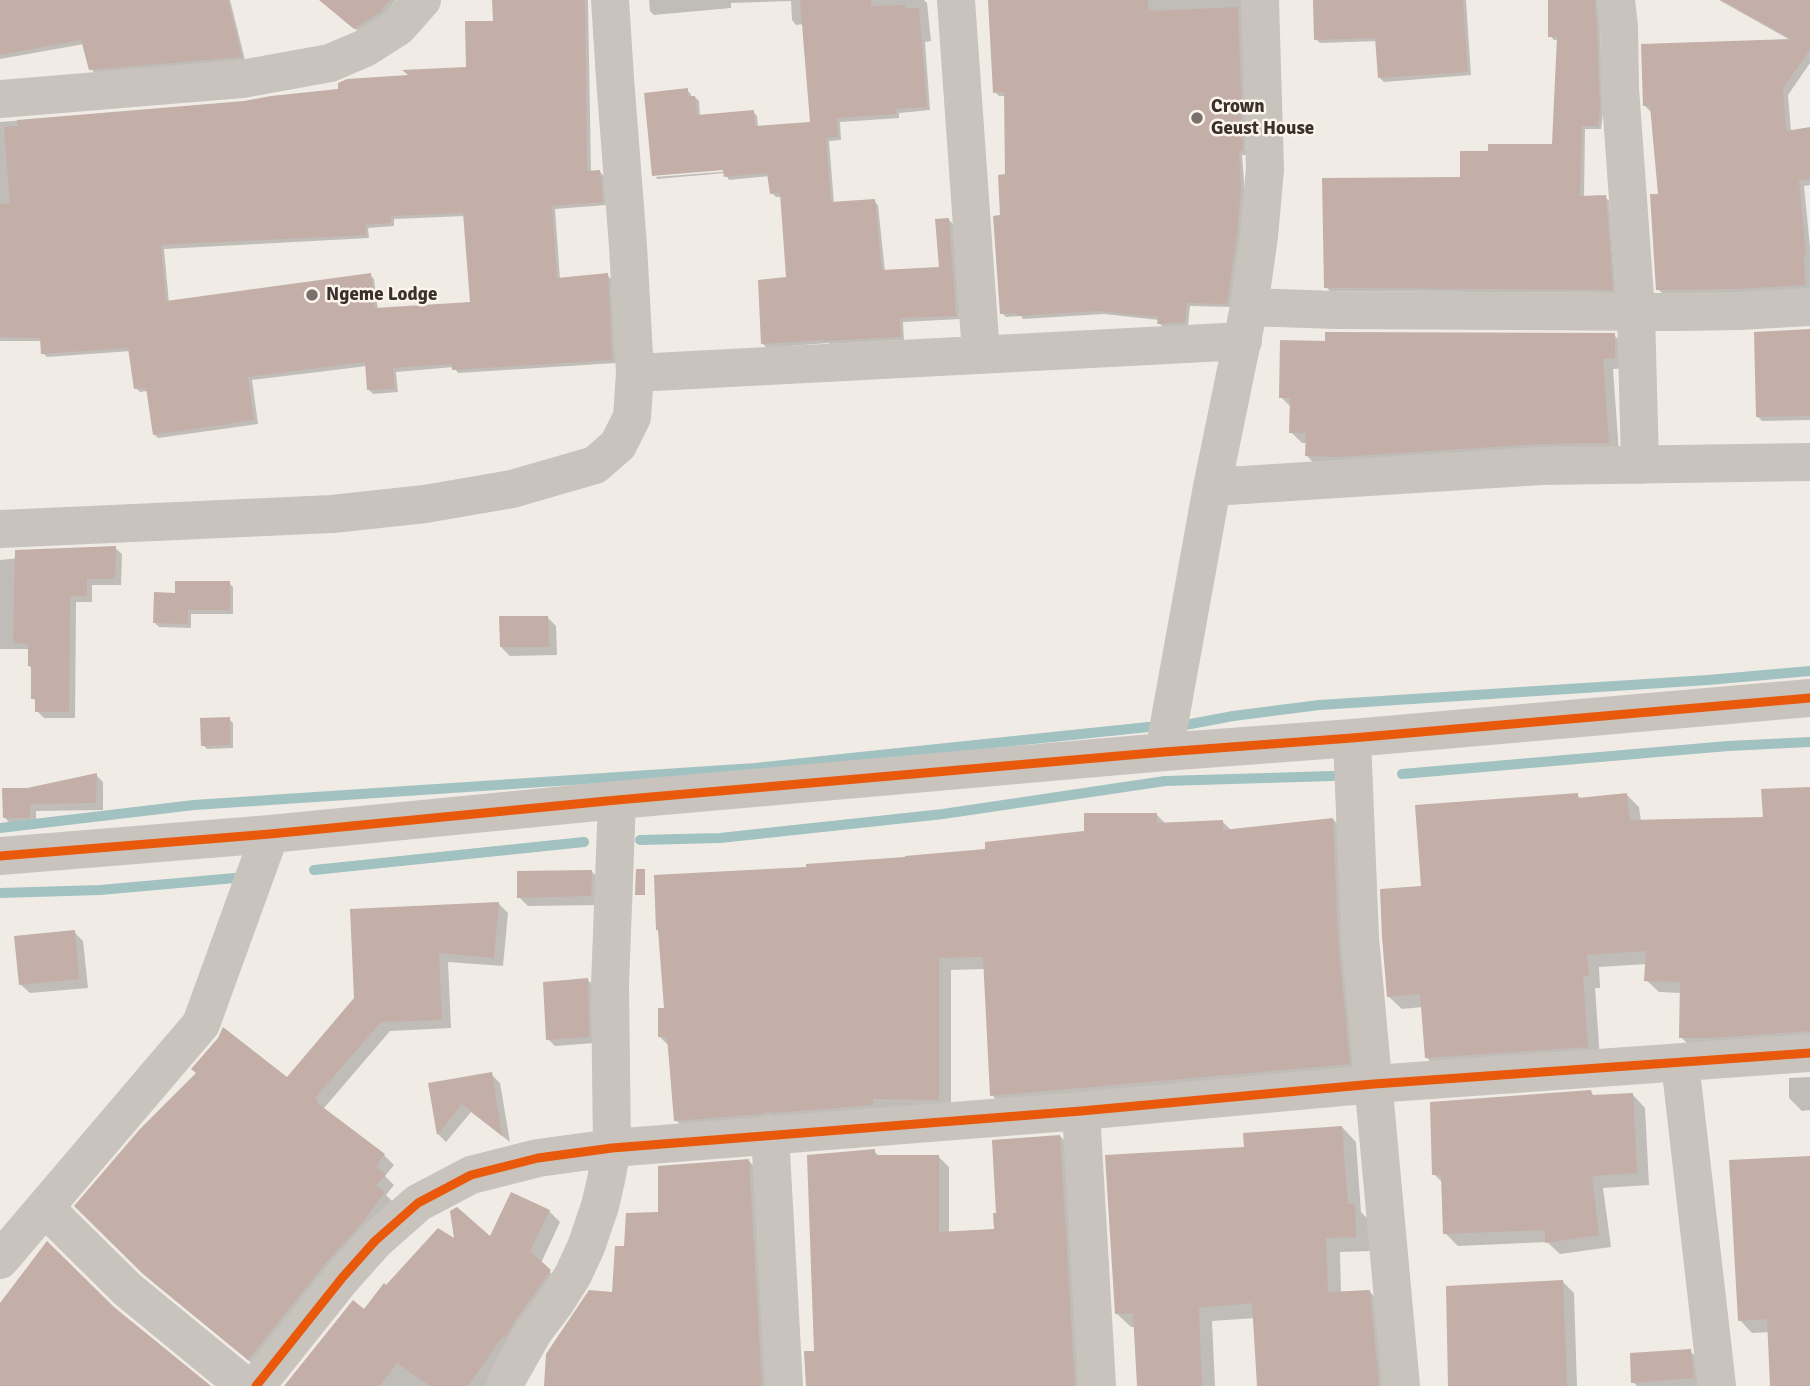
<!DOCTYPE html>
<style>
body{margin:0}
canvas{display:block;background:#f0ebe5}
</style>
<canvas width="1810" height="1386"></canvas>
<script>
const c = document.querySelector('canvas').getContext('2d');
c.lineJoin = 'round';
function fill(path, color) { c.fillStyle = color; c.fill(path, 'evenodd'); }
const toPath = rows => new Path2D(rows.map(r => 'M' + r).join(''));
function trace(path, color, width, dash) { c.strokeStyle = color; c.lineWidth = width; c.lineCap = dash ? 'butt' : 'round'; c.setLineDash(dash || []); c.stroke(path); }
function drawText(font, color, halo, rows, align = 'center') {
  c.font = font + ' Signika,sans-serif'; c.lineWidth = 5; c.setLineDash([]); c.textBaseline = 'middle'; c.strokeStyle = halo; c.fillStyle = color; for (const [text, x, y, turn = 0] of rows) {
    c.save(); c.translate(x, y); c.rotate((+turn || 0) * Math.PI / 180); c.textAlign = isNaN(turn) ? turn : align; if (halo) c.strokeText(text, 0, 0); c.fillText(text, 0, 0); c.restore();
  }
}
const shadow = toPath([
 [0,0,230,0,245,60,95,73,91,69,84,44,0,59],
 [338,0,396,0,384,16,359,32,339,16],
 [494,0,588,0,591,172,600,172,604,176,606,205,555,209,560,279,607,275,611,279,616,363,458,373,454,367,396,372,398,392,373,394,369,390,367,366,252,380,258,424,158,438,154,434,148,391,140,392,136,388,131,351,47,357,43,353,42,341,0,341,0,122,244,103,339,90,468,69,495,23],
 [465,216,472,304,378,310,374,279,370,275,169,303,164,249,369,238,368,228,394,226,394,219],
 [649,0,924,0,927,3,931,41,925,42,930,110,899,113,899,118,840,122,841,140,829,141,834,204,874,201,878,205,885,272,941,269,949,220,953,224,960,319,903,322,904,340,830,344,828,343,767,348,763,344,788,279,782,197,776,197,772,193,770,176,729,180,725,173,657,179,656,177,732,171,732,167,653,175,687,90,691,94,691,98,695,97,699,101,700,116,753,112,757,116,758,127,812,123,804,24,796,25,792,20,791,1,731,3,731,8,654,15,650,11],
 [990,0,1243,0,1246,155,1242,155,1245,194,1241,238,1231,307,1190,306,1188,326,1163,327,1159,323,1159,320,1104,314,1023,319,1021,316,1006,317,1002,313,1002,217,1006,176,1006,96,999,96,995,92],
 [1315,0,1466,0,1471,75,1384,82,1380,78,1377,41,1320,43,1316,39],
 [1550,0,1599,0,1603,113,1601,129,1585,129,1584,198,1605,197,1609,201,1616,293,1330,291,1326,287,1462,178,1490,153,1554,146,1558,40,1554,40,1550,36],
 [1719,0,1810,0,1810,63,1788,95,1791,132,1810,129,1810,185,1804,186,1810,247,1810,291,1664,295,1658,289,1660,196,1651,112,1645,106,1792,41],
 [1810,331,1810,420,1762,421,1758,417],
 [1614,335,1625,346,1626,368,1613,369,1619,453,1318,467,1307,456,1307,443,1302,443,1291,432,1292,408,1281,397,1327,343],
 [115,548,122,554,121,585,92,585,92,602,76,602,75,718,44,718,37,711,37,702,33,698,33,669,29,666,30,649,0,649,0,560],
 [229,583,233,587,233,614,191,614,191,628,159,627,155,623,177,595],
 [547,617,556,626,557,655,510,656,501,647],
 [229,719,233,723,233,748,207,749,203,745],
 [96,775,103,782,103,810,36,811,36,824,12,825,5,818,28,790],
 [1810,789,1810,1044,1694,1050,1681,1037,1681,993,1659,992,1646,980,1647,964,1599,967,1600,988,1595,988,1600,1059,1439,1070,1427,1058,1423,1007,1402,1009,1389,997,1422,888,1577,795,1581,799,1627,795,1639,807,1641,821,1764,819],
 [1156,814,1166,824,1222,821,1231,830,1333,819,1345,832,1361,1076,1004,1108,992,1095,985,969,951,970,951,1112,688,1133,676,1120,669,1046,659,1036,666,1010,808,869,987,850,1086,833],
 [592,872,601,880,600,905,528,906,519,897],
 [499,904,508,913,503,966,448,962,451,1028,390,1031,324,1108,326,1112,384,1155,394,1165,385,1176,394,1185,386,1195,394,1203,259,1369,154,1283,287,1079,355,999],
 [74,932,83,941,88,988,30,993,21,985],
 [588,980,595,987,595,1043,555,1046,548,1039],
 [491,1074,500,1083,510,1142,471,1112,446,1142,438,1134,430,1084],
 [1810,1077,1810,1110,1802,1111,1789,1098,1789,1078],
 [1591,1092,1595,1097,1633,1095,1645,1108,1649,1185,1603,1188,1611,1247,1560,1254,1547,1242,1458,1246,1445,1233,1443,1183,1434,1174],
 [1342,1127,1356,1142,1361,1212,1369,1220,1370,1251,1340,1252,1341,1293,1370,1292,1384,1306,1391,1386,1259,1386,1255,1318,1212,1321,1215,1386,1138,1386,1136,1327,1131,1327,1116,1313,1246,1148],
 [1060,1136,1071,1147,1085,1386,807,1386,816,1352,874,1151,879,1156,938,1156,949,1167,949,1233,996,1231],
 [1810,1158,1810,1386,1771,1386,1769,1332,1752,1333,1740,1320],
 [749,1161,760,1172,772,1386,546,1386,614,1294,626,1248,659,1213],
 [549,1211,560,1222,541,1263,560,1282,486,1386,298,1386,386,1287,457,1242,490,1239],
 [1562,1281,1574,1293,1577,1386,1449,1386],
 [1690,1351,1699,1360,1702,1386,1637,1386,1633,1382]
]);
const stream = toPath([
 [1180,726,1233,716,1319,705,1708,680,1810,671],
 [1402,774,1728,746,1810,742],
 [0,828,194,805,755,768,1158,726],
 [640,840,720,838,943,814,1165,781,1333,776],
 [314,870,584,842],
 [0,893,100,890,235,878]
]);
const building = toPath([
 [0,0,228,0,242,57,89,70,81,40,0,55],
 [319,0,390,0,380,12,354,29],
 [492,0,585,0,587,171,600,170,603,202,552,206,557,278,608,273,612,360,452,370,452,364,393,368,395,389,367,390,365,362,248,377,254,420,153,435,146,388,134,389,128,348,41,354,40,338,0,337,0,204,10,203,4,127,18,126,17,120,244,101,271,96,338,89,338,83,347,79,408,75,402,70,466,67,465,21,493,21],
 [463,213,470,302,375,308,371,273,166,301,161,245,366,235,365,225,391,223,391,216],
 [800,0,871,0,871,6,905,5,905,8,919,8,927,107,896,109,896,114,837,118,838,137,826,138,831,202,875,199,882,270,939,267,935,219,949,218,956,316,900,318,901,337,824,341,824,340,761,344,758,280,786,277,780,193,770,194,767,173,724,177,723,170,652,176,644,93,688,88,688,96,695,96,697,115,754,110,755,126,810,122],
 [988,0,1148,0,1149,11,1238,7,1243,151,1239,151,1241,189,1237,234,1227,304,1187,303,1185,322,1157,324,1158,317,1098,311,1017,316,1017,313,1000,314,993,216,1000,215,998,175,1005,174,1004,92,993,93],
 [1313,0,1463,0,1468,72,1378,78,1375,38,1314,40],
 [1548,0,1595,0,1597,28,1600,108,1598,126,1582,126,1580,196,1606,195,1613,290,1324,288,1322,178,1460,177,1460,151,1488,151,1488,144,1552,144,1557,37,1548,37],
 [1721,0,1810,0,1810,50,1783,88,1786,131,1810,127,1810,179,1799,181,1806,255,1804,255,1805,285,1738,289,1656,290,1650,194,1658,194,1650,106,1643,106,1641,44,1791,39],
 [1810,329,1810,416,1756,417,1754,332],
 [1325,332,1615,333,1615,358,1603,359,1609,443,1540,444,1338,457,1305,456,1306,433,1289,433,1290,398,1279,398,1280,340,1325,341],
 [116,546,115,579,87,579,87,596,70,596,69,712,35,712,35,699,31,699,31,666,28,666,28,644,13,643,15,550],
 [175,581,230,581,230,610,188,610,188,624,153,623,154,592,175,593],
 [499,616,548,616,549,647,500,647],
 [230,717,230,745,201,746,200,718],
 [97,773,96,803,30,804,30,818,3,818,2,788,27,788],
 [1810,787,1810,1031,1712,1038,1679,1038,1680,982,1644,981,1646,951,1587,955,1589,976,1583,976,1588,1047,1425,1058,1420,994,1387,997,1382,937,1380,889,1421,886,1415,805,1578,793,1578,798,1627,793,1630,820,1763,817,1761,789],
 [1084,813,1157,813,1157,823,1223,820,1223,830,1333,818,1338,939,1350,1064,990,1096,983,957,939,958,939,1100,873,1099,873,1105,774,1113,768,1112,762,1114,674,1121,667,1037,658,1037,658,1008,664,1008,658,930,656,930,654,875,806,867,806,864,905,857,905,856,985,849,985,842,1084,831],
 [636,869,645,869,645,895,635,895],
 [592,870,591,896,517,898,517,871],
 [499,902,494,958,439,953,442,1020,381,1022,315,1098,318,1100,316,1102,385,1154,376,1166,386,1174,376,1186,385,1192,363,1222,325,1264,248,1360,143,1274,74,1206,140,1129,196,1073,191,1069,218,1038,223,1027,287,1077,354,998,350,909],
 [75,930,79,979,19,985,14,936],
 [588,978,589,1037,546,1040,543,982],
 [492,1072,502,1136,462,1104,437,1135,428,1083],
 [1591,1090,1592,1095,1633,1093,1637,1173,1592,1176,1599,1235,1545,1243,1545,1230,1443,1234,1441,1175,1432,1175,1430,1102],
 [1342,1126,1348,1204,1355,1204,1356,1237,1326,1238,1328,1292,1370,1290,1379,1386,1257,1386,1252,1303,1199,1308,1202,1386,1137,1386,1133,1313,1115,1314,1105,1155,1244,1147,1243,1133],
 [1060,1135,1075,1386,806,1386,804,1351,814,1351,807,1155,875,1149,875,1155,939,1155,939,1232,994,1229,993,1213,996,1213,992,1140],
 [1810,1156,1810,1386,1770,1386,1767,1319,1738,1321,1729,1160],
 [749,1159,762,1386,544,1386,546,1354,589,1290,612,1292,615,1246,624,1246,626,1213,658,1212,658,1166],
 [511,1192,550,1210,530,1251,551,1270,517,1318,505,1338,503,1336,468,1386,430,1386,397,1363,380,1386,284,1386,353,1300,364,1309,384,1283,386,1285,438,1228,454,1238,450,1211,457,1207,490,1236],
 [47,1241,114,1307,211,1386,0,1386,0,1303],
 [1563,1280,1567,1386,1448,1386,1446,1286],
 [1691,1349,1694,1378,1631,1383,1630,1353]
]);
const minor = toPath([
 [956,0,981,354],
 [1616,0,1619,27,1620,88,1636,311,1640,465],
 [0,99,242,79,330,63,365,48,398,27,422,0],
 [1249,307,1336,310,1678,312,1739,311,1810,307],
 [635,373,1243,341],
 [1212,487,1541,466,1810,462],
 [0,529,332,514,425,504,512,489,595,465,618,445,632,417,635,373,628,246,615,78,610,0],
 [1352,738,1360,938,1401,1386],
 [1164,752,1212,487,1249,307,1259,236,1265,169,1260,0],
 [0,856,270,834,617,800,1164,752,1352,738,1810,698],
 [1680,1063,1717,1386],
 [1081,1111,1097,1386],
 [770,1134,784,1386],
 [45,1208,128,1290,245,1386],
 [0,1260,201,1024,270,834],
 [256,1386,342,1278,375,1241,418,1203,471,1175,538,1158,612,1148,1081,1111,1374,1084,1810,1053],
 [505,1386,507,1379,534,1331,556,1302,573,1275,586,1247,600,1206,606,1180,612,1148,610,985,617,800]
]);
const cycleway = toPath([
 [0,856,270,834,617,800,1164,752,1352,738,1810,698],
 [256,1386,342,1278,375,1241,418,1203,471,1175,538,1158,612,1148,1081,1111,1374,1084,1810,1053]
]);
const markers = [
 [1197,118,7,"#7a716c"],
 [312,295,7,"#7a716c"]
];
const poiNames = [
 ["Crown",1211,107],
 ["Geust House",1211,129],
 ["Ngeme Lodge",326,295]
];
fill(shadow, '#0003');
trace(stream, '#a1c2c1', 10);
fill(building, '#c3afa7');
trace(minor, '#c9c3be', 38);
trace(cycleway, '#e8590c', 9);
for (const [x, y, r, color] of markers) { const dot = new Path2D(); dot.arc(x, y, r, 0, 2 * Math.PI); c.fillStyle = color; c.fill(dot); trace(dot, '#fbf5ee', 2.5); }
drawText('bold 19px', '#3b302b', '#fbf5ee', poiNames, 'left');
</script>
